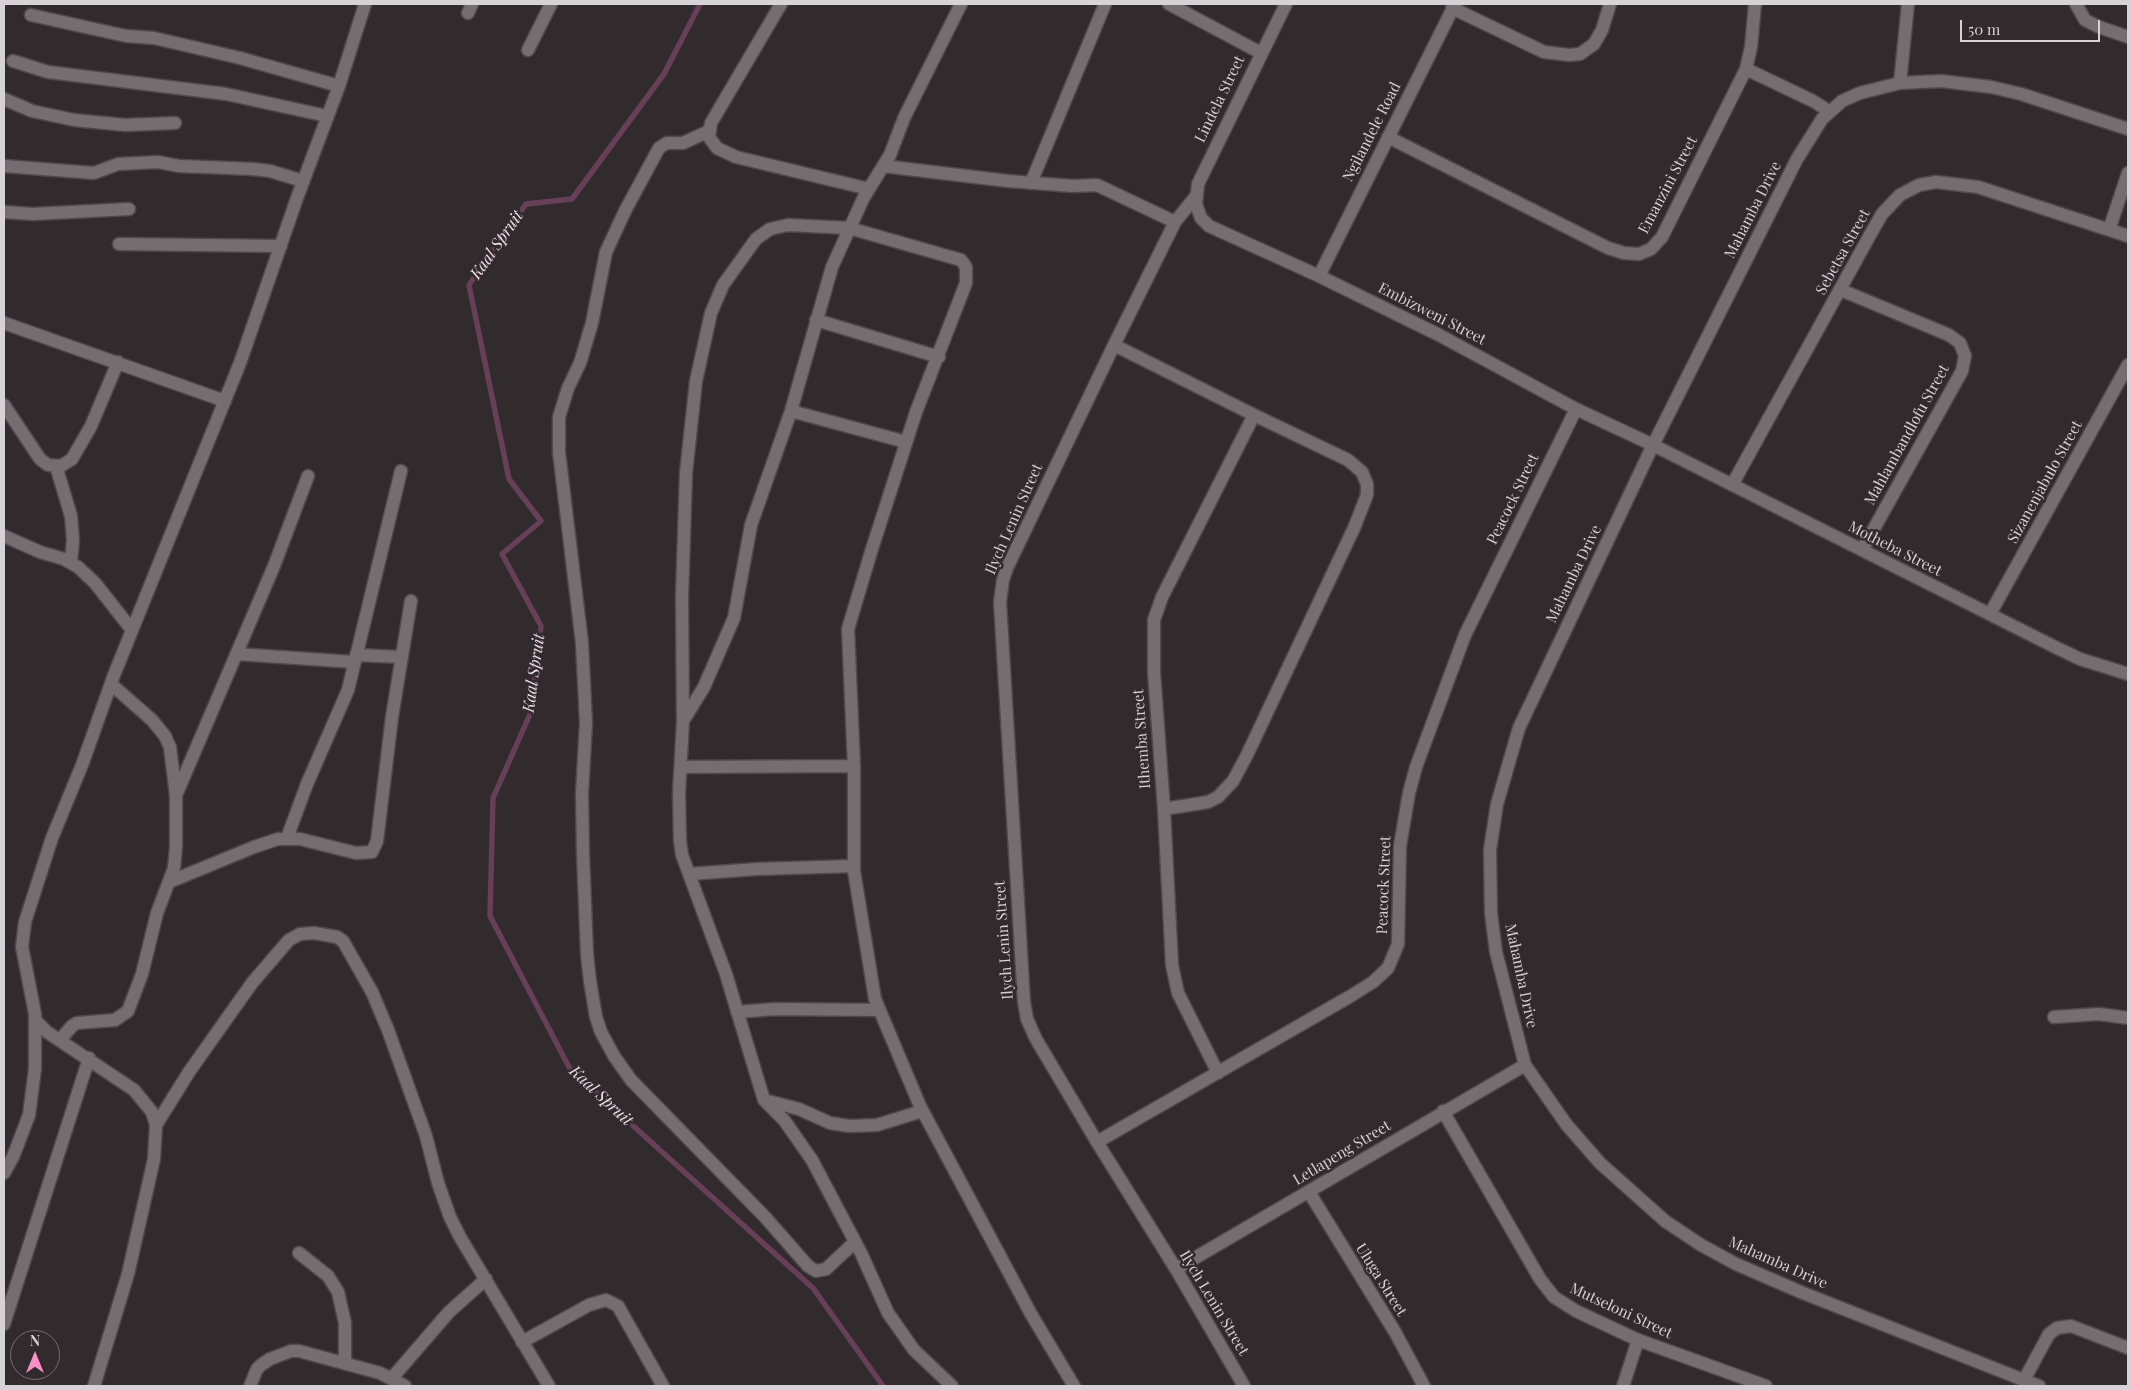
<!DOCTYPE html>
<style>
body{margin:0}
#map{position:relative;width:2132px;height:1390px;overflow:hidden;background:#322b2e;font-family:"Playfair Display",serif}
canvas{display:block}
.frame{position:absolute;inset:0;border:5px solid #d7d2d5;pointer-events:none}
.north{position:absolute;left:10px;top:1330px;width:50px;height:50px;box-sizing:border-box;background:#322b2e;border:1px solid #746e71;border-radius:50%;rotate:0deg;font-size:14px;font-weight:700;line-height:20px;text-align:center;color:#d7d2d5}
.north::after{content:'';display:block;margin:auto;width:18px;height:22px;background:#fa8fc7;clip-path:polygon(50% 0,100% 100%,50% 72%,0 100%)}
.scale{position:absolute;left:1960px;top:20px;width:140px;height:22px;box-sizing:border-box;border:2px solid #d7d2d5;border-top:0;padding-left:6px;font-size:15px;line-height:18px;white-space:nowrap;color:#d7d2d5;-webkit-text-stroke:4px #322b2e;paint-order:stroke}
</style>
<div id="map">
<canvas width="2132" height="1390"></canvas>
<div class="frame"></div>
<div class="north">N</div>
<div class="scale">50 m</div>
</div>
<script>
const c = document.querySelector('canvas').getContext('2d');
c.lineJoin = 'round';
const toPath = rows => new Path2D(rows.map(r => 'M' + r).join(''));
function trace(path, color, width, dash) { c.strokeStyle = color; c.lineWidth = width; c.lineCap = dash ? 'butt' : 'round'; c.setLineDash(dash || []); c.stroke(path); }
function drawText(font, color, halo, rows, align = 'center') {
  c.font = font + ' "Playfair Display",serif'; c.lineWidth = 5; c.setLineDash([]); c.textBaseline = 'middle'; c.strokeStyle = halo; c.fillStyle = color; for (const [text, x, y, turn = 0] of rows) {
    c.save(); c.translate(x, y); c.rotate((+turn || 0) * Math.PI / 180); c.textAlign = isNaN(turn) ? turn : align; if (halo) c.strokeText(text, 0, 0); c.fillText(text, 0, 0); c.restore();
  }
}
const stream = toPath([
 [700,4,664,74,572,199,526,204,469,285,509,479,541,521,502,554,541,626,531,712,493,798,490,916,570,1069,813,1288,883,1386]
]);
const minor = toPath([
 [781,4,711,123,709,137,717,148,736,157,869,189],
 [1169,4,1261,53],
 [1286,4,1198,184,1196,204,1201,218,1209,226,1319,276,1439,335,1576,409,1653,445,2057,648,2080,659,2128,674],
 [2076,4,2085,20,2099,27,2128,37],
 [1452,8,1544,52,1569,55,1580,54,1594,44,1602,30,1610,4],
 [468,13,472,4],
 [31,15,126,36,154,38,240,58,339,86],
 [528,50,551,4],
 [13,61,48,72,226,94,327,116],
 [1746,69,1813,101,1829,111],
 [1900,83,1908,4],
 [4,99,32,111,74,120,125,125,175,123],
 [709,131,683,143,667,143,659,148,625,211,606,252,592,323,580,363,568,388,559,417,559,452,582,643,586,723,582,793,583,854,587,954,590,981,596,1017,601,1032,614,1056,631,1080,765,1217,808,1266,816,1271,826,1269,855,1242],
 [1388,137,1608,248,1624,253,1639,254,1651,249,1662,237,1746,69,1751,47,1755,4],
 [4,166,94,173,118,164,158,162,179,166,253,169,270,171,303,181],
 [883,166,1008,181,1073,186,1097,185,1175,222],
 [1031,183,1105,4],
 [1196,196,1175,222,1114,345,1007,568,1003,580,1000,602,1024,1002,1027,1019,1036,1039,1097,1142,1176,1269,1244,1386],
 [4,212,33,214,129,209],
 [2109,230,2128,173],
 [119,244,281,246],
 [1319,276,1455,4],
 [1841,290,1949,335,1960,343,1965,356,1962,371,1862,550],
 [816,320,939,357],
 [4,323,225,401],
 [1114,345,1254,415,1348,460,1362,472,1367,484,1367,495,1354,528,1247,755,1233,781,1218,797,1208,802,1164,809],
 [4,405,40,459,48,465,61,466,72,459,91,426,118,362],
 [791,411,906,442],
 [56,466,71,516,73,540,71,562],
 [1732,485,1870,235,1882,214,1900,195,1919,185,1936,182,1978,187,2128,236],
 [4,536,40,552,64,559,78,567,95,583,132,630],
 [1990,614,2128,365],
 [237,654,354,662],
 [356,655,402,657],
 [683,721,682,597,686,473,696,381,711,313,723,285,756,239,770,229,788,225,849,228,961,260,966,267,966,283,916,412,871,552,848,629,854,766,854,871,875,999,920,1106,1031,1314,1074,1386],
 [681,767,854,766],
 [177,793,274,566,308,476],
 [287,838,307,784,348,690,401,471],
 [689,874,757,869,854,866],
 [169,882,254,847,278,839,300,839,356,853,372,852,377,841,392,717,411,601],
 [737,1012,775,1009,879,1010],
 [2054,1017,2099,1014,2128,1018],
 [35,1020,47,1032,134,1090,152,1112,156,1125,154,1159,128,1274,94,1386],
 [60,1040,72,1026,77,1023,115,1020,128,1011,142,974,157,913,174,868,176,847,176,796,170,747,165,736,152,720,111,684],
 [1218,1073,1178,993,1172,965,1164,809,1154,672,1154,620,1162,597,1254,415],
 [764,1100,799,1109,830,1123,849,1126,877,1125,922,1111],
 [1443,1111,1540,1279,1554,1297,1576,1311,1638,1340,1766,1386],
 [156,1125,189,1072,252,983,289,940,300,934,314,933,337,937,343,941,372,992,388,1030,426,1136,438,1183,450,1217,460,1237,549,1386],
 [1097,1142,1349,997,1373,982,1388,968,1398,944,1400,846,1409,793,1416,767,1465,635,1576,409],
 [4,1173,13,1157,29,1115,35,1069,35,1014,22,947,25,922,52,838,82,765,114,675,240,363,297,198,339,86,365,4],
 [1309,1192,1395,1332,1424,1386],
 [299,1253,328,1276,338,1292,345,1323,345,1363],
 [1176,1269,1525,1065],
 [4,1324,89,1058],
 [522,1342,589,1305,606,1300,618,1306,663,1386],
 [392,1378,449,1312,486,1279],
 [2024,1380,2049,1334,2057,1328,2071,1326,2128,1348],
 [250,1386,257,1369,261,1365,270,1359,291,1351,299,1351,380,1373,405,1386],
 [952,1386,914,1350,888,1313,861,1253,812,1160,784,1120,764,1100,726,974,682,855,680,841,679,793,683,721,704,687,734,618,751,525,791,411,832,267,864,197,890,155,904,118,961,4],
 [1623,1386,1638,1340],
 [2039,1386,1803,1293,1736,1264,1701,1245,1665,1221,1600,1163,1566,1124,1525,1065,1496,952,1491,913,1490,850,1497,804,1519,728,1653,445,1797,159,1822,119,1842,101,1860,93,1900,83,1941,81,1991,87,2021,94,2128,129]
]);
const streetNames = [
 ["Lindela Street",1220,99,-64],
 ["Ngilandele Road",1372,132,-63],
 ["Emanzini Street",1668,185,-62],
 ["Mahamba Drive",1753,210,-63],
 ["Sebetsa Street",1843,252,-61],
 ["Embizweni Street",1432,314,27],
 ["Mahlambandlofu Street",1907,435,-61],
 ["Sizanenjabulo Street",2045,482,-61],
 ["Peacock Street",1513,499,-64],
 ["Ilych Lenin Street",1014,519,-66],
 ["Motheba Street",1895,549,27],
 ["Mahamba Drive",1574,574,-64],
 ["Ithemba Street",1142,739,-94],
 ["Peacock Street",1384,885,-88],
 ["Ilych Lenin Street",1004,940,-94],
 ["Mahamba Drive",1521,976,78],
 ["Letlapeng Street",1342,1153,-31],
 ["Mahamba Drive",1778,1263,24],
 ["Uluga Street",1381,1280,58],
 ["Ilych Lenin Street",1214,1303,59],
 ["Mutseloni Street",1621,1311,25]
];
const waterNames = [
 ["Kaal Spruit",497,245,-55],
 ["Kaal Spruit",534,673,-82],
 ["Kaal Spruit",601,1096,43]
];
trace(stream, '#673f58', 5.5);
trace(minor, '#4f494c', 15);
trace(minor, '#766d71', 12);
drawText('15px', '#d7d2d5', '#322b2e', streetNames);
drawText('italic 16px', '#f2dee7', '#322b2e', waterNames);
</script>
